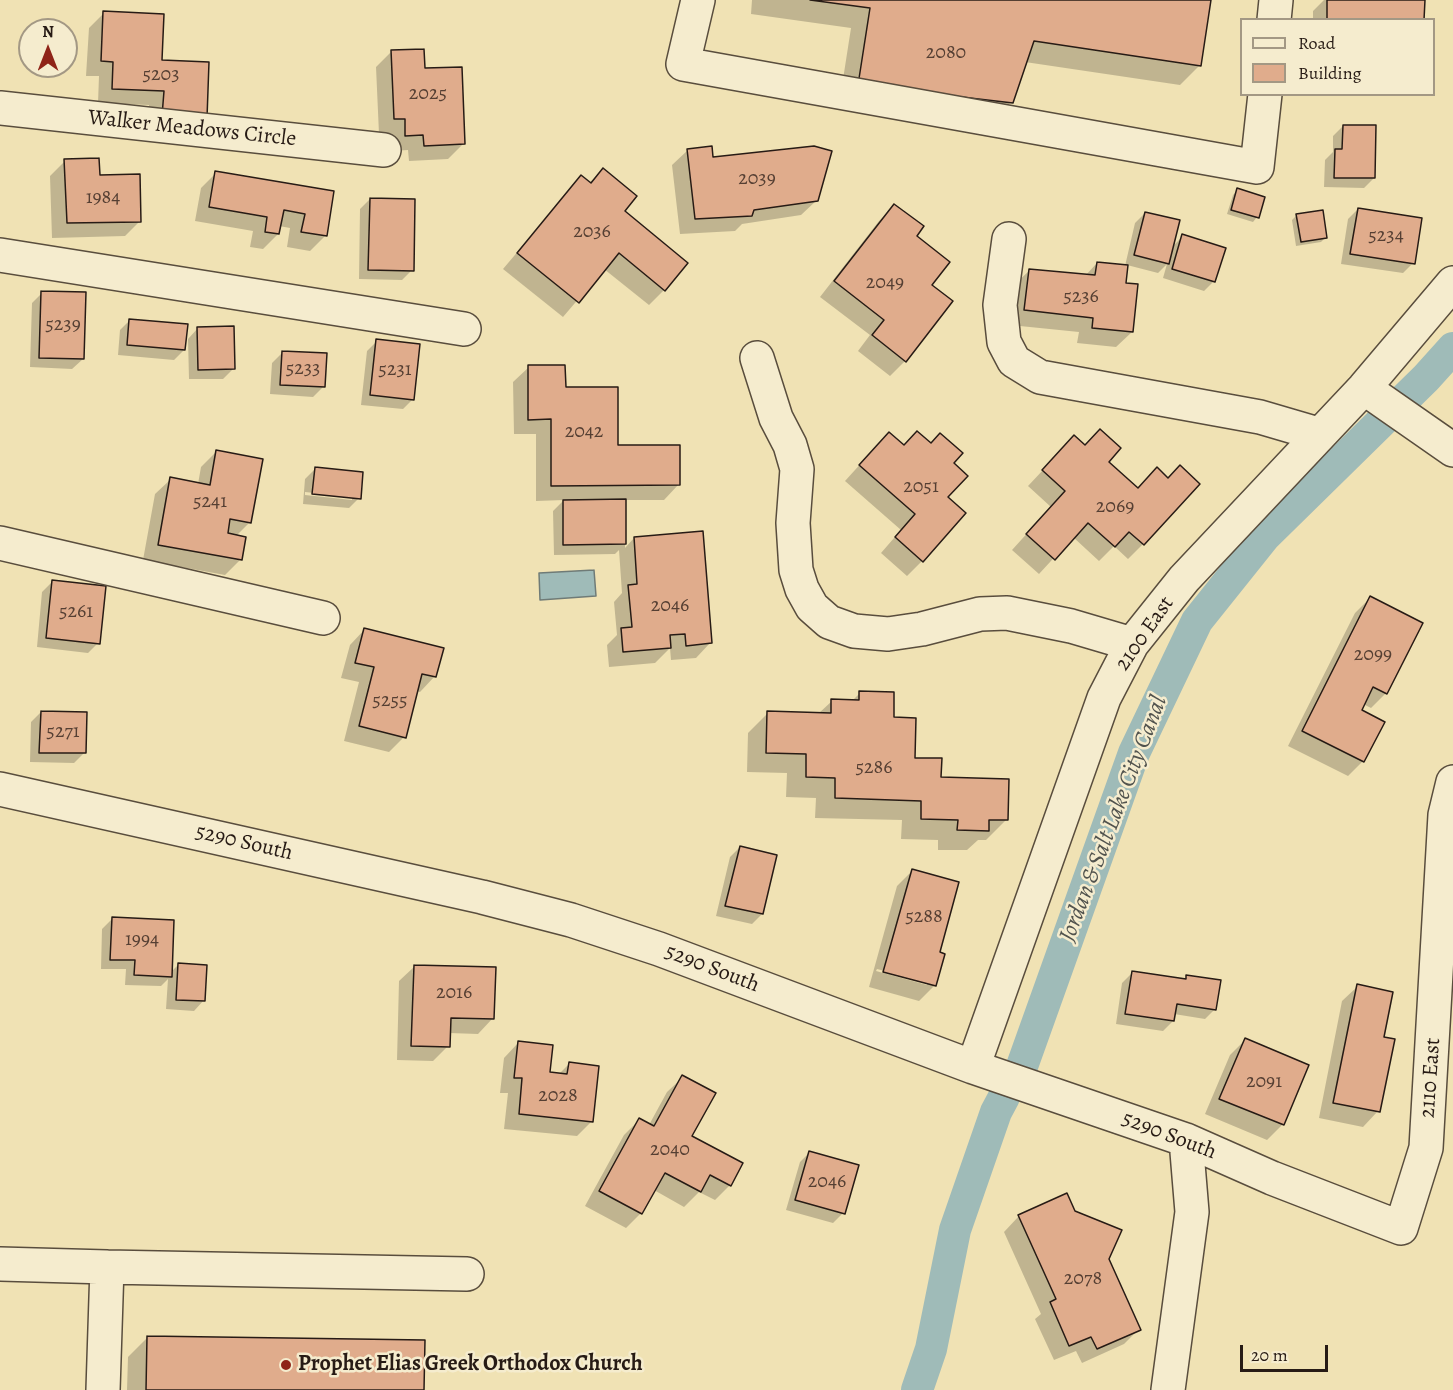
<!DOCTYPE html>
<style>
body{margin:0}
#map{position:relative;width:1453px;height:1390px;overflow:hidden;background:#f0e2b4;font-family:Alegreya,serif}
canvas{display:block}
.legend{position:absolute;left:1240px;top:18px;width:195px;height:78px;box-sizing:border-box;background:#f5ecce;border:2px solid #a39884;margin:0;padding:8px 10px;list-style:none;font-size:18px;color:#271b15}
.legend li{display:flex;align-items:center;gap:12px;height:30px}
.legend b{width:30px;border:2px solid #a39884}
.north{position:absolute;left:18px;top:18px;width:60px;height:60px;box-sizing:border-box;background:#f5ecce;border:2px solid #a39884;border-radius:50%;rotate:0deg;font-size:16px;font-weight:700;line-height:24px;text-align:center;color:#271b15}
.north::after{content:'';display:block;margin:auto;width:21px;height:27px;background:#8f2418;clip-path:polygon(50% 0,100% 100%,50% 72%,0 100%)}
.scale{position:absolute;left:1240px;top:1345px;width:88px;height:27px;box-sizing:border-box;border:3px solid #271b15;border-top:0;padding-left:8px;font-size:18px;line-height:21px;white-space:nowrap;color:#271b15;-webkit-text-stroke:4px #f5ecce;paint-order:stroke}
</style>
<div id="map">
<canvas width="1453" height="1390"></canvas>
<ul class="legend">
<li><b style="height:8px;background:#f5ecce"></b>Road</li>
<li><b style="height:16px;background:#e0ac8c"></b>Building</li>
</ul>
<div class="north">N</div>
<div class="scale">20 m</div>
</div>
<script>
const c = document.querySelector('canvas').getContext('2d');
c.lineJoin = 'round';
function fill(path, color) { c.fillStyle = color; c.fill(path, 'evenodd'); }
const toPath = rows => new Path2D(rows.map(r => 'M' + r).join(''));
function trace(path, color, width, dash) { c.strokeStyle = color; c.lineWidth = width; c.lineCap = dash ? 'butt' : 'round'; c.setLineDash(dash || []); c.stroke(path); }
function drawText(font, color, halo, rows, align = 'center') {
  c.font = font + ' Alegreya,serif'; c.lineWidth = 5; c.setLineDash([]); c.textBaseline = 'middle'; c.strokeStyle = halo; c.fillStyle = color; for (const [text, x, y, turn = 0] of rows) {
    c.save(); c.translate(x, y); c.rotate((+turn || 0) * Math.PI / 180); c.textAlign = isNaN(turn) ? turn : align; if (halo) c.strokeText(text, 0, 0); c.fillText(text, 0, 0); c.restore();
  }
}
const water = toPath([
 [594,570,596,596,540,600,539,573,594,570]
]);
const shadow = toPath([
 [752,0,1209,0,1200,65,1180,85,1025,62,1011,102,991,122,839,105,851,28,751,14],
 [1324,0,1423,0,1423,20,1313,20,1313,11],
 [104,13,160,61,208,63,148,131,149,105,98,103,99,76,86,76,89,28],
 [391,52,423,70,463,144,448,159,409,161,408,150,391,151,390,133,379,134,376,67],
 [1343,126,1374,178,1364,188,1324,187,1325,160,1333,152,1333,136],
 [688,150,712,159,817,200,801,215,742,224,735,231,680,234,672,165],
 [65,161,98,177,140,221,125,236,52,238,50,176],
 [603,170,664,290,649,305,604,269,563,317,503,269,581,177,589,183],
 [216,173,332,193,325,236,310,251,287,247,290,228,279,226,278,234,263,249,250,247,253,231,195,221,201,188],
 [1238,190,1257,217,1253,222,1227,214,1233,195],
 [370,199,412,270,402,280,359,279,360,209],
 [894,206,914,236,930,285,905,361,890,376,858,351,870,335,820,297,879,221],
 [1358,209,1413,263,1403,273,1341,264,1348,219],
 [1145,213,1172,247,1183,236,1214,281,1204,291,1163,278,1167,264,1158,273,1127,265,1125,284,1132,332,1116,347,1077,343,1079,332,1010,325,1014,285,1030,270,1085,276,1097,263,1125,266,1135,223],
 [1297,215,1325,238,1321,242,1296,246,1292,220],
 [42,293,83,359,72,369,30,367,32,303],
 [130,320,184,350,174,360,118,355,120,330],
 [198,328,233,369,223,379,189,379,188,339],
 [377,341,413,399,403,409,361,405,367,351],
 [282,353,323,387,313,397,270,394,272,363],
 [529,367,564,388,616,447,679,484,664,500,625,500,625,548,634,538,711,642,696,658,671,660,670,648,655,663,609,667,607,645,617,635,614,602,622,593,619,550,615,554,554,555,553,511,564,500,536,501,536,434,514,434,513,382],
 [903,446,952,463,946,498,922,561,907,576,881,553,901,530,845,481,874,449],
 [217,451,250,522,236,536,240,560,225,575,143,560,155,494,171,479,198,484,201,467],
 [1059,453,1106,462,1137,489,1168,479,1143,544,1128,559,1114,546,1099,561,1073,537,1039,574,1012,550,1051,507,1028,486],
 [315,469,359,498,349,508,303,504,305,479],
 [305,492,352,497,352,500,305,495],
 [52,582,98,643,88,653,37,647,42,592],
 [1370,598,1386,693,1371,708,1363,704,1360,711,1363,761,1348,776,1288,746,1355,613],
 [365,629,435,676,420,692,416,691,404,737,389,752,344,741,359,682,341,678,350,645],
 [860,693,892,719,914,759,1006,820,986,840,978,840,967,850,938,850,938,840,901,839,902,820,815,818,816,798,786,797,787,773,747,772,748,733,768,713,818,714,832,701,852,701],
 [41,712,84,753,74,763,30,762,31,722],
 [740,847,762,914,752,924,716,916,730,857],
 [912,871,934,986,919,1001,869,987,897,886],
 [877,969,927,982,927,985,876,971],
 [112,919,171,972,178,965,204,1000,194,1011,166,1009,168,979,161,986,125,985,126,969,101,969,102,929],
 [415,966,493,1018,478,1034,449,1033,448,1046,433,1061,397,1060,399,981],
 [1132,973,1183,980,1187,977,1215,1009,1205,1019,1174,1014,1173,1021,1163,1031,1116,1024,1122,983],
 [1358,986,1383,1038,1378,1111,1363,1127,1319,1118,1342,1001],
 [1245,1040,1307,1065,1282,1125,1267,1140,1205,1114,1230,1055],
 [519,1042,548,1074,558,1075,569,1064,592,1121,577,1136,504,1129,508,1093,500,1093,504,1058],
 [683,1077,690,1136,730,1185,715,1200,699,1192,684,1207,654,1190,641,1213,626,1228,585,1206,624,1135,639,1120,649,1125,667,1092],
 [810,1152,843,1213,833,1223,786,1210,800,1162],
 [1074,1212,1108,1259,1139,1329,1124,1344,1082,1363,1076,1351,1054,1360,1035,1319,1041,1314,1004,1232,1019,1216],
 [148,1337,423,1390,127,1390,128,1357]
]);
const canal = toPath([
 [1021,1069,1134,753,1197,621,1265,536,1426,378,1453,348],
 [917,1390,931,1349,955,1230,996,1112,1004,1097]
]);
const building = toPath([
 [810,0,1211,0,1201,66,1034,41,1013,103,858,85,870,8,810,0],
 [1327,0,1425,0,1424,20,1327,20,1327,0],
 [103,11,164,14,162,60,209,62,207,118,162,116,164,91,112,89,113,62,101,61,103,11],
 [424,49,425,68,462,67,465,144,424,146,423,135,405,136,405,119,394,119,391,50,424,49],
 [1343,125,1376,125,1375,178,1334,178,1335,149,1342,149,1343,125],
 [712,146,713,157,814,146,832,151,818,201,754,210,752,216,695,219,687,149,712,146],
 [99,158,100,175,140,174,141,222,67,223,64,159,99,158],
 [603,168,637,196,625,211,688,263,665,291,619,253,579,303,517,253,581,175,591,183,603,168],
 [215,171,334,191,327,236,301,232,305,214,284,210,279,234,265,232,267,217,209,207,215,171],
 [1237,188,1265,197,1259,218,1231,210,1237,188],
 [370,198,415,199,414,271,368,270,370,198],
 [894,204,924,226,917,236,950,262,932,285,953,301,906,362,872,335,884,320,834,281,894,204],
 [1358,208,1422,218,1415,264,1350,254,1358,208],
 [1323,210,1327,238,1301,242,1296,214,1323,210],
 [1145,212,1180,220,1169,264,1134,255,1145,212],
 [1182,234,1226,248,1215,282,1172,269,1182,234],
 [1097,262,1128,265,1126,283,1138,284,1133,332,1092,328,1093,318,1024,310,1029,269,1095,275,1097,262],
 [41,291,86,292,84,359,39,358,41,291],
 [129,319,188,324,185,350,127,345,129,319],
 [234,326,235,369,198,370,197,327,234,326],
 [376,339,420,344,414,400,370,395,376,339],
 [282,351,327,353,325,387,280,385,282,351],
 [528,365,565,365,566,387,618,387,618,445,680,445,680,485,551,486,551,419,528,420,528,365],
 [1100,429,1121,448,1109,462,1138,488,1157,467,1168,478,1180,465,1200,484,1144,545,1129,532,1115,547,1088,523,1055,560,1026,534,1065,491,1042,470,1074,435,1085,445,1100,429],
 [917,431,931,443,940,433,963,453,954,463,968,476,948,497,966,513,923,562,895,537,915,514,859,465,889,432,904,445,917,431],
 [216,450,263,459,251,523,230,519,228,533,246,537,242,560,158,545,170,477,210,485,216,450],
 [315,467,363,472,361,499,312,494,315,467],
 [626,499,626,544,563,545,563,500,626,499],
 [703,531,712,643,686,646,685,634,670,635,671,648,623,652,621,628,632,627,628,585,637,584,634,537,703,531],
 [52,580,106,586,100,644,46,638,52,580],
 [1370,596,1423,623,1387,694,1373,687,1362,710,1385,722,1364,762,1302,731,1370,596],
 [364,628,444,648,436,677,422,674,406,738,359,726,374,667,355,663,364,628],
 [859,691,894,692,894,717,916,718,915,758,942,758,941,777,1009,779,1008,820,989,820,989,831,957,830,958,820,921,819,921,801,835,798,835,778,806,777,806,754,766,753,767,711,831,713,831,699,859,700,859,691],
 [41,711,87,712,86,753,39,753,41,711],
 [740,846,777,855,763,914,725,906,740,846],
 [912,869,959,882,940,952,945,954,936,986,883,972,912,869],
 [112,917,174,920,172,977,134,975,135,960,110,960,112,917],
 [178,963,207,965,205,1001,176,1000,178,963],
 [414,965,496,967,494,1019,451,1018,450,1047,411,1046,414,965],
 [1132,971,1186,979,1186,975,1221,980,1216,1010,1177,1004,1174,1021,1125,1014,1132,971],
 [1357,984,1393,992,1384,1037,1395,1039,1380,1112,1333,1103,1357,984],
 [1245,1038,1309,1065,1284,1125,1219,1099,1245,1038],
 [518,1041,553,1045,550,1072,567,1074,569,1062,599,1066,593,1122,519,1114,522,1078,514,1078,518,1041],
 [682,1075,716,1093,692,1136,743,1163,731,1186,710,1175,701,1192,665,1173,642,1214,599,1191,639,1118,654,1126,682,1075],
 [809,1151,859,1165,845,1214,795,1200,809,1151],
 [1067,1193,1075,1211,1122,1230,1109,1259,1141,1330,1097,1349,1091,1337,1069,1346,1050,1302,1056,1299,1018,1215,1067,1193],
 [147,1336,425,1340,424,1390,146,1390,147,1336]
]);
const minor = toPath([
 [698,0,683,64,1257,167,1265,94],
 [1274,20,1276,0],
 [0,108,384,150],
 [1009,239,1000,305,1004,342,1014,361,1040,377,1260,417,1318,434],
 [0,255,464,329],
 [757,358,776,418,790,445,797,469,793,523,796,570,802,589,812,607,829,622,854,631,888,634,922,629,980,614,1007,613,1071,626,1132,644],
 [1364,388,1453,450],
 [0,543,323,618],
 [0,789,482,897,571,920,659,949,973,1067,1186,1140,1272,1178,1401,1228,1426,1148,1445,815,1453,782],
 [973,1067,1104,698,1132,644,1184,579,1364,388,1453,283],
 [0,1264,107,1267,103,1390],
 [107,1267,467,1274],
 [1168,1390,1192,1212,1186,1140]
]);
const markers = [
 [286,1365,6,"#8f2418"]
];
const numberNames = [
 ["2080",946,53],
 ["5203",161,75],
 ["2025",428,94],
 ["2039",757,179],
 ["1984",103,198],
 ["2036",592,232],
 ["5234",1386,236],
 ["2049",885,283],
 ["5236",1081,297],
 ["5239",63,325],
 ["5233",303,369],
 ["5231",395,370],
 ["2042",584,432],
 ["2051",921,487],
 ["5241",210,502],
 ["2069",1115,507],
 ["2046",670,606],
 ["5261",76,612],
 ["2099",1373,655],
 ["5255",390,701],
 ["5271",63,732],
 ["5286",874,768],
 ["5288",924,917],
 ["1994",142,940],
 ["2016",454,993],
 ["2091",1264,1082],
 ["2028",558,1096],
 ["2040",670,1150],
 ["2046",827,1182],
 ["2078",1083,1279]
];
const streetNames = [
 ["Walker Meadows Circle",192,129,6],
 ["2100 East",1145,634,-55],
 ["5290 South",244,843,13],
 ["5290 South",712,969,21],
 ["2110 East",1431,1078,-86],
 ["5290 South",1169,1136,21]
];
const poiNames = [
 ["Prophet Elias Greek Orthodox Church",298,1365]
];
const waterNames = [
 ["Jordan & Salt Lake City Canal",1114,819,-69]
];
fill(water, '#9fbbb8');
trace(water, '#6f7b77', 1.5);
fill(shadow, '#0003');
trace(canal, '#9fbbb8', 32);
fill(building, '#e0ac8c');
trace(building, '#271b15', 1.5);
trace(minor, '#594d3d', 36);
trace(minor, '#f5ecce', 33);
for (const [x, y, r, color] of markers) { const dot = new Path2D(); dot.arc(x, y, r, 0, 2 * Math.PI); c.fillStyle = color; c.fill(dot); trace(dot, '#f5ecce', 2); }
drawText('20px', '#553f33', null, numberNames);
drawText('22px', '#271b15', '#f5ecce', streetNames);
drawText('bold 22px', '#271b15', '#f5ecce', poiNames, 'left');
drawText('italic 24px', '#51534e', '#f5ecce', waterNames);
</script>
